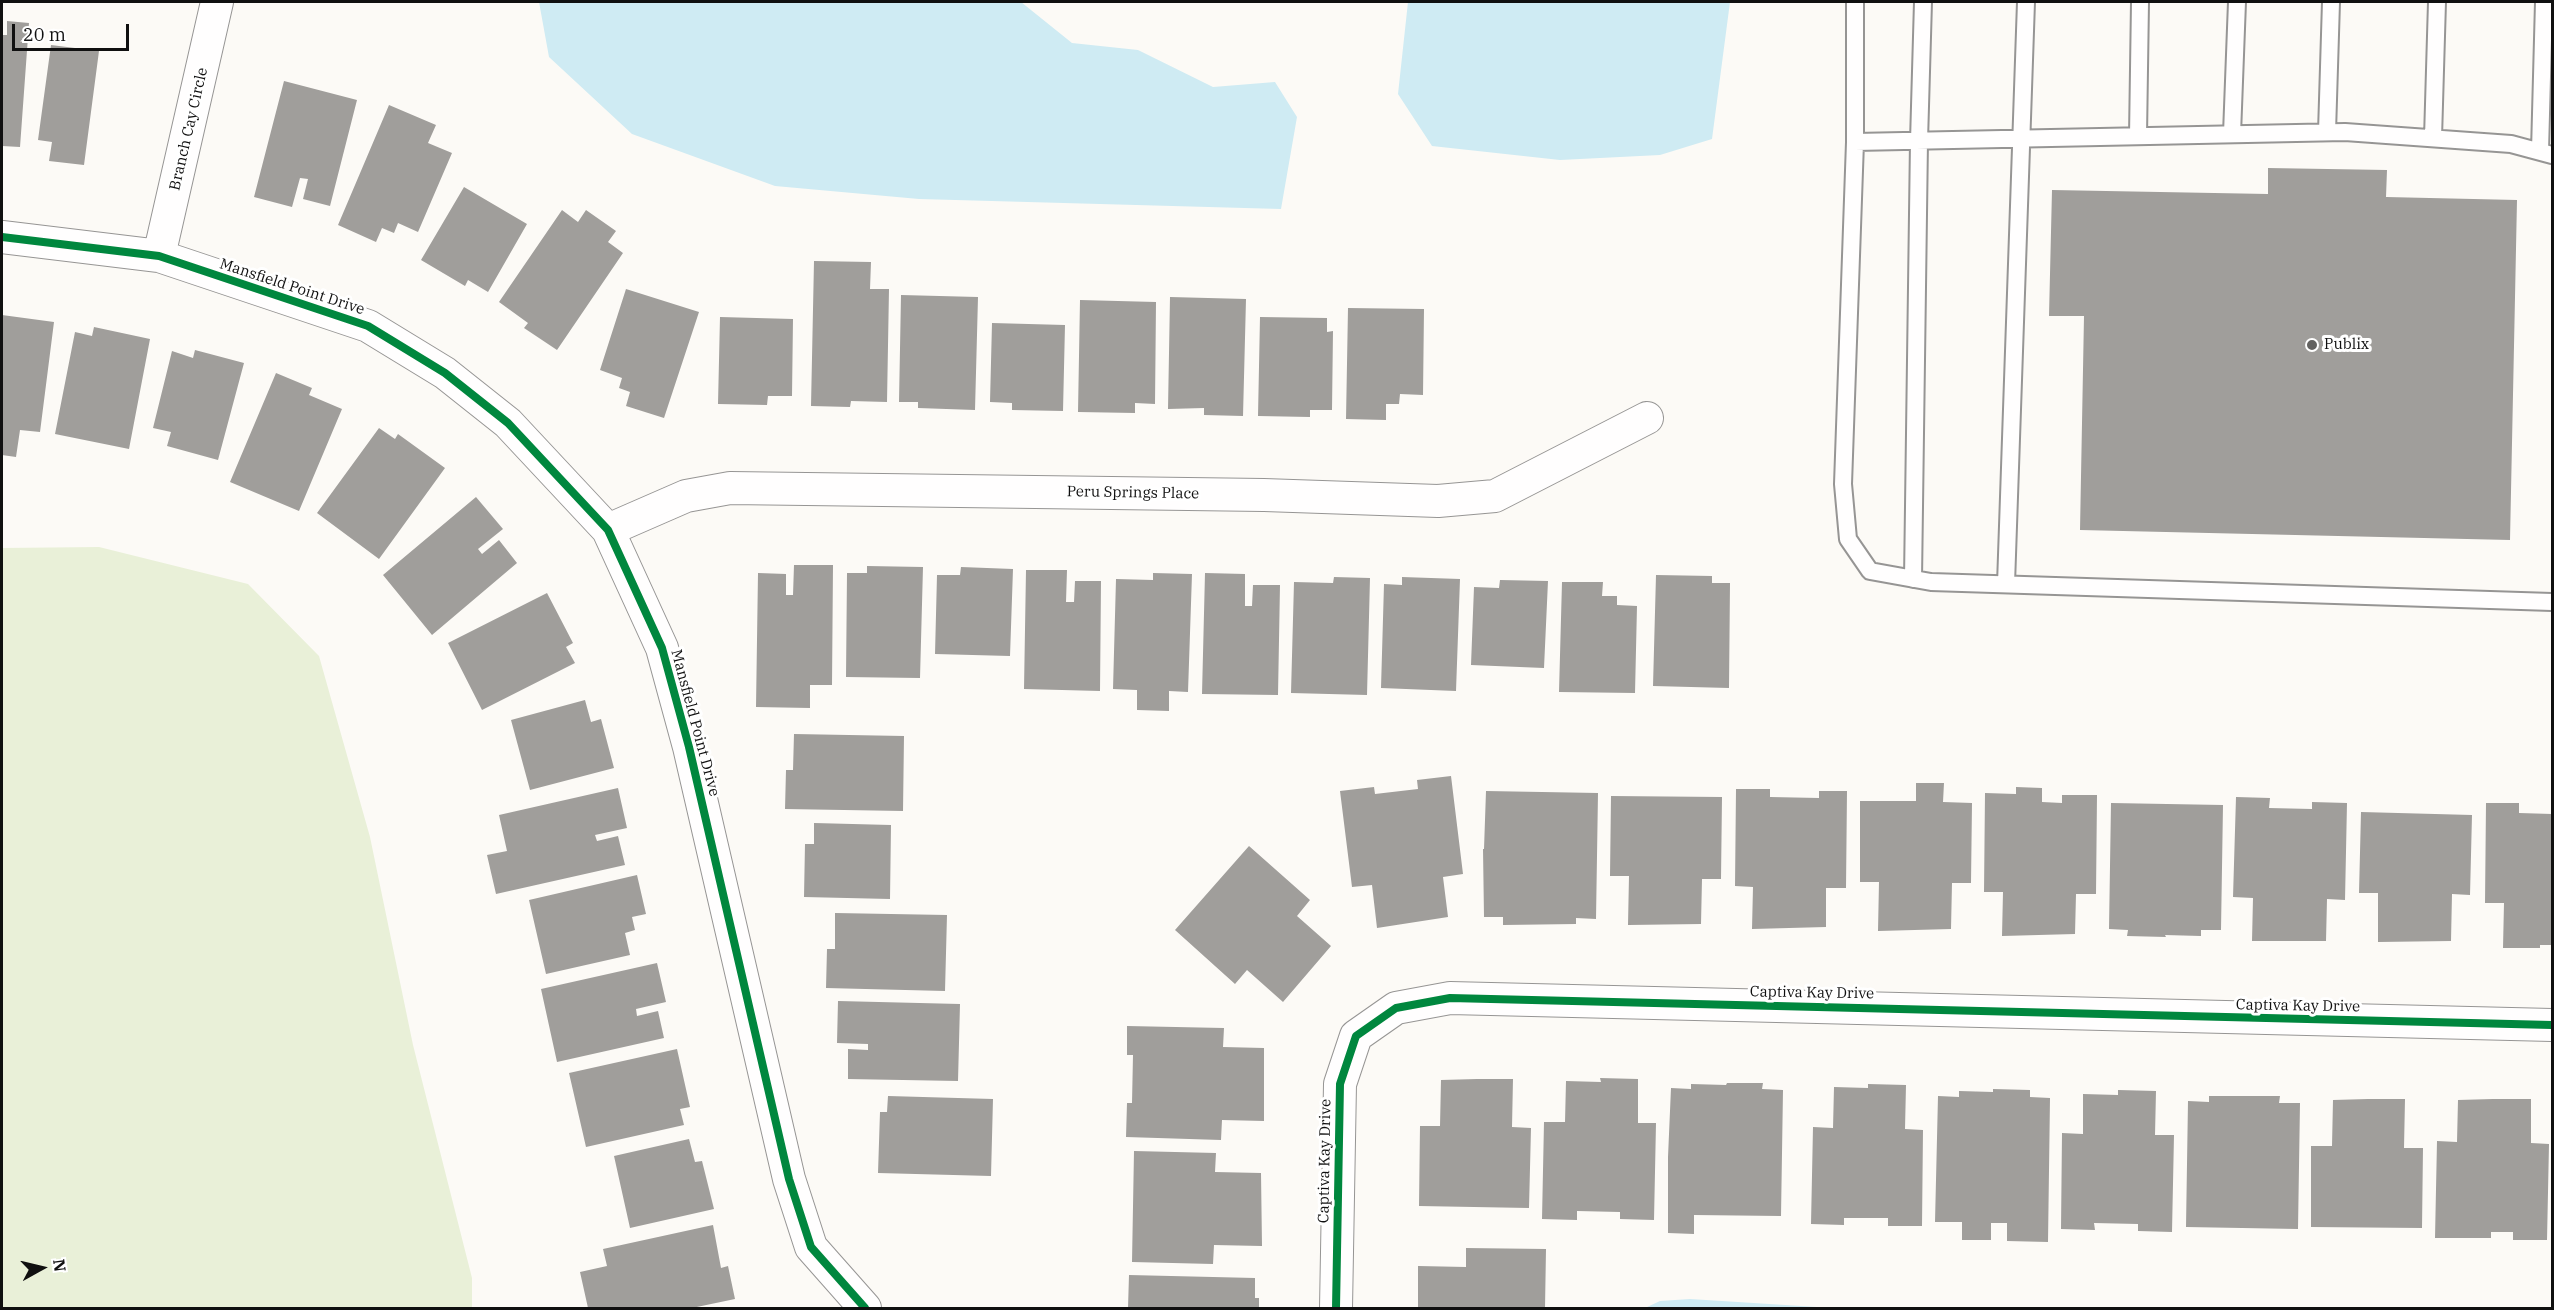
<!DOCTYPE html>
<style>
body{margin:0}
#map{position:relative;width:2554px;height:1310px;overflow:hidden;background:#fcfaf6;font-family:"IBM Plex Serif",serif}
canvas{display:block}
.frame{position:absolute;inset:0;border:3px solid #101010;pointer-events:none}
.north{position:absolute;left:12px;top:1238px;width:60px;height:60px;-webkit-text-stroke:4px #fff;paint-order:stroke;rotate:82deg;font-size:16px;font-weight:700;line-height:24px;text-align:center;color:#101010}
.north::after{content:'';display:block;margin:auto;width:21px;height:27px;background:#101010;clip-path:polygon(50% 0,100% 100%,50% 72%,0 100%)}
.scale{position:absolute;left:12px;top:24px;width:117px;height:27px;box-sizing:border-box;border:3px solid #101010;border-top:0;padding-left:8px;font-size:18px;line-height:21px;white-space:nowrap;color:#101010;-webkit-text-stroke:4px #fff;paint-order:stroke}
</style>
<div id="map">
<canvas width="2554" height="1310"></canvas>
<div class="frame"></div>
<div class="north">N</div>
<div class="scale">20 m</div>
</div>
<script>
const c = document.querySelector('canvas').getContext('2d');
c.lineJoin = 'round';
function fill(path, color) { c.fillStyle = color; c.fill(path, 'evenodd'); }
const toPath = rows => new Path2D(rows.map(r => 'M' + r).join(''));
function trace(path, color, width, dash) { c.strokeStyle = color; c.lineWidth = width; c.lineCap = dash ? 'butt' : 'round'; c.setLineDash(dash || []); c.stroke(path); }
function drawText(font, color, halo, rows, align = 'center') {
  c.font = font + ' "IBM Plex Serif",serif'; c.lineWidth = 6; c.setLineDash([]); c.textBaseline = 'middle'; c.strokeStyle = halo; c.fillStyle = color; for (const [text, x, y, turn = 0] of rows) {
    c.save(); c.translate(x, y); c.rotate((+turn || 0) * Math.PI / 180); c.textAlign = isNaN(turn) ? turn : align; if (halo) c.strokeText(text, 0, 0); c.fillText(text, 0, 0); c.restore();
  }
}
const green = toPath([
 [99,547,248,584,319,656,370,837,413,1045,472,1278,472,1308,2,1308,2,548]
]);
const water = toPath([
 [539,2,1021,2,1072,43,1138,50,1213,87,1275,82,1297,117,1281,209,919,199,775,186,632,134,549,57],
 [1408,2,1730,2,1712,139,1660,155,1560,160,1432,146,1398,94],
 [1690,1299,1817,1307,1848,1308,1645,1308,1660,1301]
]);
const building = toPath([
 [7,21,29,23,20,147,2,146,2,35,7,35],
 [51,45,99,51,84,165,49,161,52,142,38,140],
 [284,81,357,100,330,206,303,199,308,179,300,178,292,207,254,197],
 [389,105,436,125,428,143,452,153,418,232,398,223,394,233,382,228,376,242,338,225],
 [2268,168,2387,170,2386,197,2517,200,2510,540,2080,530,2084,316,2049,316,2052,190,2268,194],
 [464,187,527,224,488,292,468,280,465,286,421,260],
 [562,210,578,222,586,210,616,231,608,242,623,253,557,350,524,328,528,323,499,302],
 [814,261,871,262,870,289,889,289,887,402,851,401,850,407,811,406],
 [626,289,699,312,664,418,626,406,630,392,619,388,622,378,600,370],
 [901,295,978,297,975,410,918,408,918,402,899,402],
 [1170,297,1246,299,1243,416,1204,415,1204,408,1168,409],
 [1080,300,1156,302,1155,404,1135,403,1135,413,1078,412],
 [1348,308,1424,309,1423,395,1400,394,1399,404,1386,404,1386,420,1346,419],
 [2,315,54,322,40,432,20,430,16,457,2,455],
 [720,317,793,319,792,396,768,396,767,405,718,404],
 [1260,317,1327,318,1327,332,1333,331,1332,410,1310,410,1310,417,1258,416],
 [992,323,1065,325,1063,411,1012,410,1012,403,990,402],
 [94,327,150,339,129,449,55,434,75,332,92,336],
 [195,350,244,363,218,460,167,446,171,432,153,428,172,351,193,358],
 [276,373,312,388,309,395,342,409,299,511,230,482],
 [379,428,395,439,398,434,445,468,379,559,317,513],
 [476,497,503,529,478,549,482,554,499,540,517,563,432,635,383,575],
 [794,565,833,565,832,685,810,685,810,708,756,707,758,573,786,574,786,595,793,595],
 [867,566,923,567,920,678,846,677,847,573,867,573],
 [961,567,1013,569,1010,656,935,654,937,575,960,575],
 [1026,570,1067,570,1066,602,1074,602,1075,581,1101,581,1100,691,1024,689],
 [1153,573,1192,574,1188,692,1169,691,1169,711,1137,710,1137,690,1113,689,1116,579,1153,580],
 [1205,573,1245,574,1245,606,1252,606,1253,585,1280,585,1278,695,1202,694],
 [1656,575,1712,576,1712,583,1730,583,1729,688,1653,686],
 [1334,577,1370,578,1367,695,1291,693,1294,582,1333,583],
 [1402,577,1460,579,1456,691,1381,688,1384,584,1402,585],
 [1500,580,1548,581,1544,668,1471,665,1474,587,1499,588],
 [1562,582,1603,582,1602,596,1617,596,1617,605,1637,606,1635,693,1559,692],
 [547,593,573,643,566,647,575,663,482,710,448,643],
 [585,700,591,722,601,719,614,768,530,790,511,720],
 [794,734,904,736,903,811,785,809,786,770,793,770],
 [1451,776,1463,874,1443,877,1448,917,1377,928,1372,885,1352,887,1340,791,1374,787,1375,794,1418,789,1417,780],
 [1916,783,1944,783,1943,802,1972,803,1971,883,1952,883,1951,929,1878,931,1879,882,1860,882,1860,801,1916,801],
 [2016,787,2042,788,2042,802,2062,803,2062,795,2097,795,2096,894,2076,894,2075,934,2002,936,2003,892,1984,892,1985,793,2016,794],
 [618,788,627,828,595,835,597,841,618,836,625,865,496,894,487,855,507,851,499,815],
 [1736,789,1770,789,1770,797,1819,798,1819,791,1847,791,1846,888,1826,888,1826,927,1752,929,1753,887,1735,886],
 [1486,791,1598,793,1596,919,1576,918,1576,924,1503,925,1503,917,1484,917,1483,849,1484,849],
 [1611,796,1722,797,1721,879,1702,879,1701,924,1628,925,1629,876,1610,876],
 [2236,797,2270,798,2269,808,2312,809,2312,802,2347,803,2345,900,2327,899,2326,941,2252,941,2253,898,2233,897],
 [2111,803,2223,805,2221,930,2201,930,2201,936,2165,935,2166,937,2127,936,2128,930,2109,929],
 [2486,803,2519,803,2519,813,2552,814,2552,945,2540,945,2540,948,2503,948,2504,903,2485,903],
 [2361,812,2472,815,2470,895,2452,894,2451,941,2378,942,2378,893,2359,893],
 [814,823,891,825,890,899,804,897,805,844,814,844],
 [1249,846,1310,900,1297,916,1331,946,1283,1002,1247,970,1235,984,1175,930],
 [637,875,646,914,632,917,635,930,625,933,630,955,546,974,529,900],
 [835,913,947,915,945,991,826,988,827,949,835,949],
 [657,963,666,1002,636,1009,637,1016,658,1011,664,1038,557,1062,541,989],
 [838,1001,960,1004,958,1081,848,1079,848,1049,868,1050,868,1044,837,1043],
 [1127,1026,1224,1028,1223,1047,1264,1048,1264,1121,1222,1120,1221,1140,1126,1137,1127,1103,1132,1103,1133,1055,1127,1055],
 [677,1049,690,1107,680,1109,684,1125,586,1147,569,1073],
 [1600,1078,1638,1079,1638,1123,1656,1123,1654,1220,1620,1219,1620,1212,1577,1211,1577,1220,1542,1219,1544,1122,1565,1122,1566,1081,1601,1082],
 [1477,1079,1513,1079,1512,1127,1531,1128,1529,1208,1419,1206,1420,1126,1440,1126,1441,1080],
 [1727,1083,1763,1083,1762,1089,1783,1090,1781,1216,1694,1215,1694,1234,1668,1233,1668,1157,1671,1088,1691,1089,1691,1084,1726,1085],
 [1868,1084,1906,1085,1905,1129,1923,1130,1922,1226,1888,1226,1888,1218,1844,1218,1844,1225,1811,1224,1813,1127,1833,1128,1834,1087,1868,1088],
 [1993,1089,2030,1090,2030,1097,2050,1098,2048,1242,2007,1241,2007,1223,1991,1223,1991,1240,1962,1240,1962,1222,1935,1222,1938,1096,1959,1097,1959,1091,1993,1092],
 [2118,1090,2156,1091,2155,1135,2174,1135,2172,1232,2138,1231,2138,1224,2094,1223,2095,1230,2061,1229,2062,1133,2083,1134,2083,1094,2118,1095],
 [888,1096,993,1099,991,1176,878,1173,880,1112,887,1112],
 [2209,1096,2280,1096,2279,1103,2300,1103,2298,1229,2186,1227,2188,1101,2209,1102],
 [2368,1099,2405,1099,2404,1148,2423,1148,2422,1228,2311,1227,2311,1146,2332,1146,2333,1100],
 [2493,1099,2531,1099,2531,1143,2549,1144,2547,1240,2513,1240,2513,1232,2491,1232,2491,1238,2435,1238,2437,1141,2457,1142,2458,1100],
 [689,1139,695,1162,702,1161,714,1209,630,1228,614,1156],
 [1134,1151,1216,1153,1215,1172,1261,1173,1262,1246,1214,1245,1213,1264,1132,1262],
 [713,1225,721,1268,728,1266,735,1299,692,1308,588,1308,580,1272,607,1266,603,1249],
 [1466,1248,1546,1249,1545,1308,1418,1308,1418,1266,1466,1267],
 [1129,1275,1255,1278,1255,1298,1259,1298,1259,1308,1128,1308]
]);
const lane = toPath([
 [1855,2,1855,142],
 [2327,132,2331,2],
 [2232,134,2237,2],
 [2138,136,2140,2],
 [2433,138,2437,2],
 [2540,151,2544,2],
 [2552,155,2511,144,2345,132,1855,142,1843,484,1848,539,1870,571,1931,582,2552,602],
 [1913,579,1919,141,1923,2],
 [2006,584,2026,2]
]);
const street = toPath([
 [2,237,159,256,368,326,445,373,508,423,608,530,662,648,689,747,789,1179,811,1247,865,1308],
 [159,256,217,2],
 [608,530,686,496,730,488,1264,495,1438,501,1495,496,1647,418],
 [1336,1308,1340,1084,1356,1036,1396,1008,1450,998,2552,1025]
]);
const cycleway = toPath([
 [2,237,159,256,368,326,445,373,508,423,608,530,662,648,689,747,789,1179,811,1247,865,1308],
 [1336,1308,1340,1084,1356,1036,1396,1008,1450,998,2552,1025]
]);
const markers = [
 [2312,345,6,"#636260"]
];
const streetNames = [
 ["Branch Cay Circle",189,129,-77],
 ["Mansfield Point Drive",292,287,18],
 ["Peru Springs Place",1133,493,1],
 ["Mansfield Point Drive",695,723,75],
 ["Captiva Kay Drive",1812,993,1],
 ["Captiva Kay Drive",2298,1006,1],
 ["Captiva Kay Drive",1325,1161,-89]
];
const poiNames = [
 ["Publix",2324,345]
];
fill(green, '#e9f0d8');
fill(water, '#cfebf3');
fill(building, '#a09e9b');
trace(lane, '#969594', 20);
trace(street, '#969594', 34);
trace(lane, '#fffefe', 16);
trace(street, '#fffefe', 32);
trace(cycleway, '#00873e', 8);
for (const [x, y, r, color] of markers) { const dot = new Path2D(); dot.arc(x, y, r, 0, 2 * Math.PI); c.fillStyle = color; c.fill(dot); trace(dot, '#fff', 2); }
drawText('15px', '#101010', '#fff', streetNames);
drawText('15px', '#101010', '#fff', poiNames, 'left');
</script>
